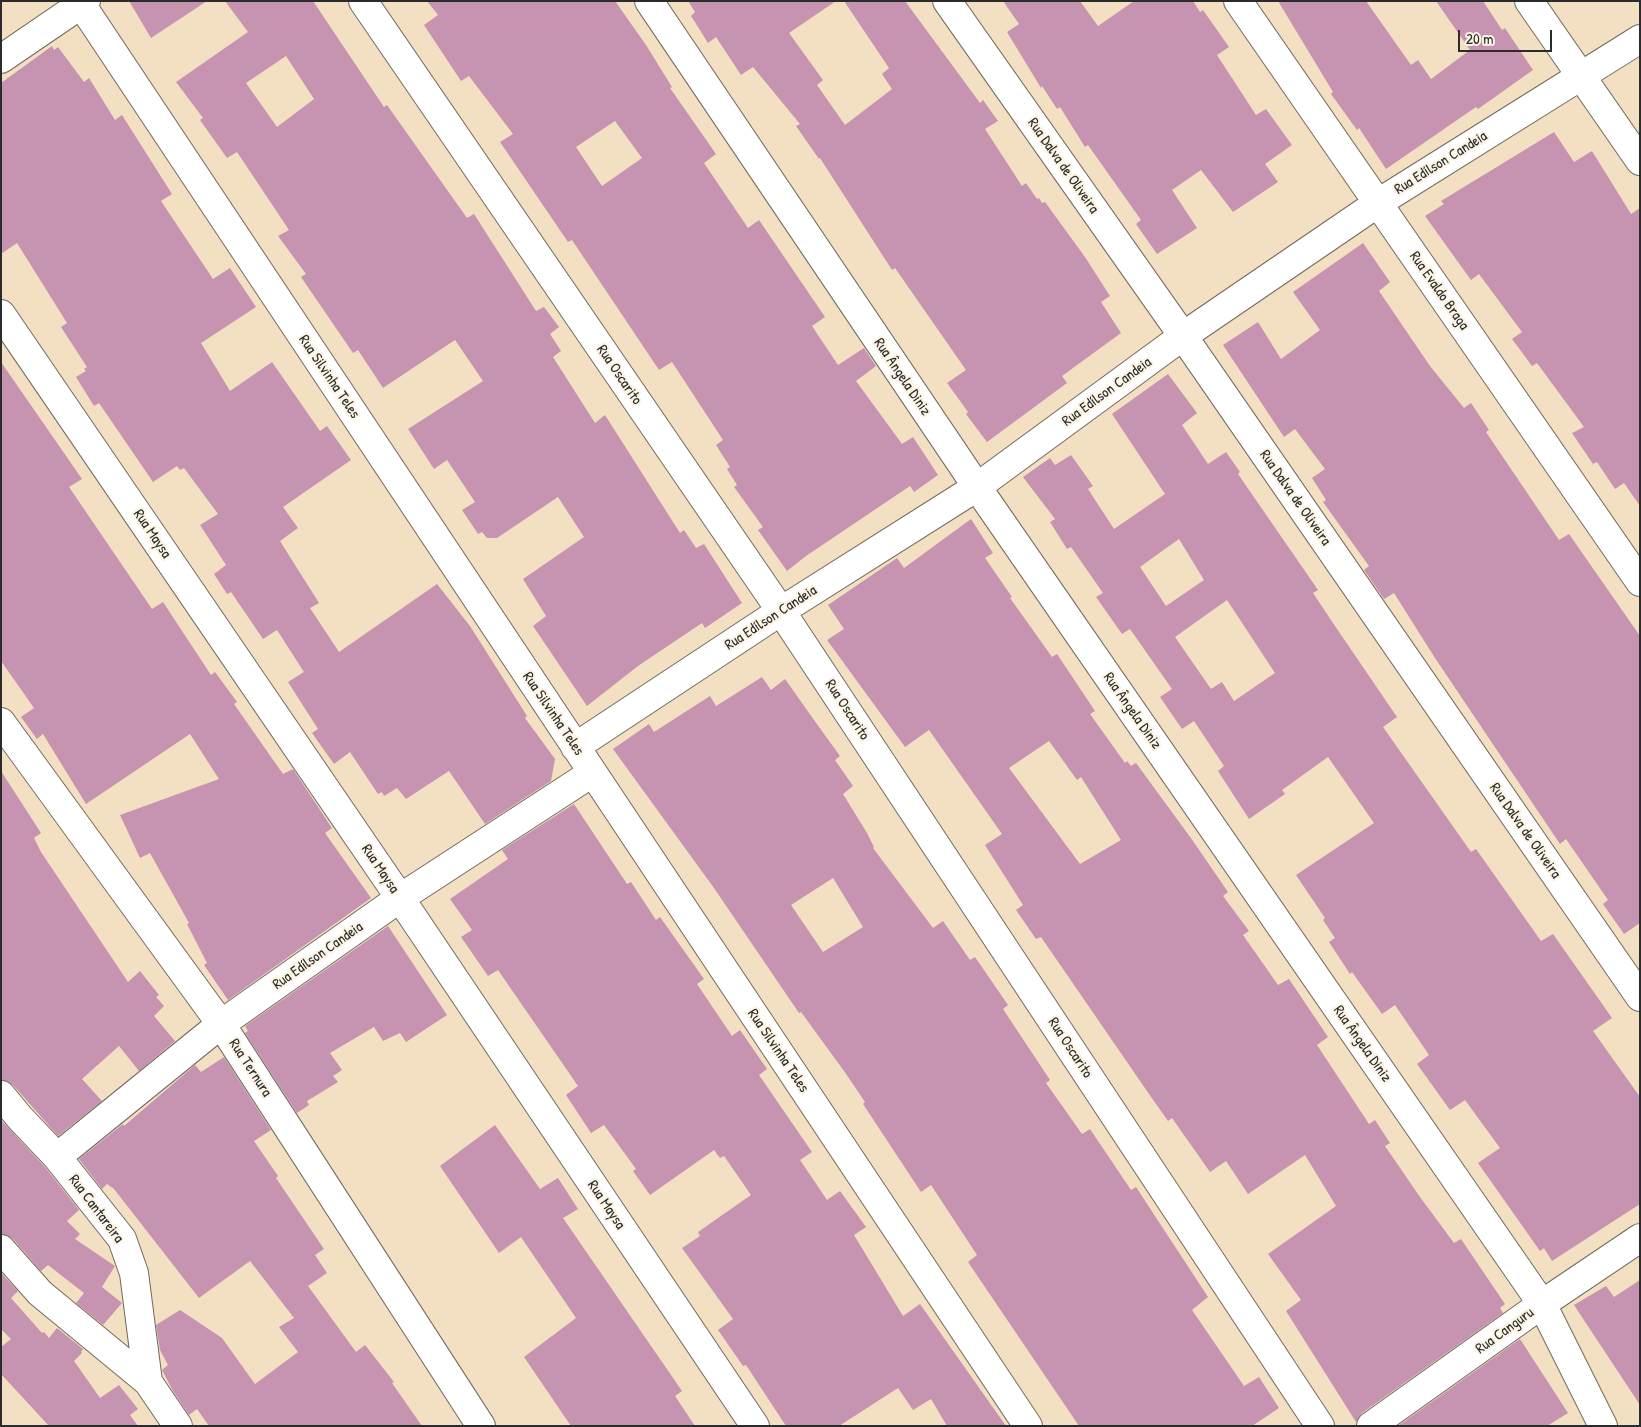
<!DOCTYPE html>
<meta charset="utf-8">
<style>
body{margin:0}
#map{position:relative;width:1641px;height:1427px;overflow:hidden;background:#f3e0c2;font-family:"Patrick Hand",sans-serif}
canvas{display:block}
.frame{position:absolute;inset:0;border:2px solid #2b2b2b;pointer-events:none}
.scale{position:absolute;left:1458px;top:30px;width:94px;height:22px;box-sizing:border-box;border:2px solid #2b2b2b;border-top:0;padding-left:6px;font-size:15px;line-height:18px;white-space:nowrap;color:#2b2b2b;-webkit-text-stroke:4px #fcf5e5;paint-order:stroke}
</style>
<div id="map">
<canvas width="1641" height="1427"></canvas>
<div class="frame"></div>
<div class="scale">20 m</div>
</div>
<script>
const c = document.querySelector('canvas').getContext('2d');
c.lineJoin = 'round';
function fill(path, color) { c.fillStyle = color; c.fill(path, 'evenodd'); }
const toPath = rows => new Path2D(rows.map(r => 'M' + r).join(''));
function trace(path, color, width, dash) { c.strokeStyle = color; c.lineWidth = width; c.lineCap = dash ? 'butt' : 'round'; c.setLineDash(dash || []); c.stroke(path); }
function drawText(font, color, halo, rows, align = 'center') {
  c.font = font + ' "Patrick Hand",sans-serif'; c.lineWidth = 4.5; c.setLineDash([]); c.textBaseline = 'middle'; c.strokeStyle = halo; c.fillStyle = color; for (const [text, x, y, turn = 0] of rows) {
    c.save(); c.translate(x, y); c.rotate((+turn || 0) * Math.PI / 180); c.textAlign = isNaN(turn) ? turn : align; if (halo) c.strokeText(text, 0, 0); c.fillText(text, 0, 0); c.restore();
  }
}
const building = toPath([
 [129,1,207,1,151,38],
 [225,1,313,1,384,107,387,105,467,218,474,214,536,311,544,307,559,327,550,334,561,351,553,357,595,423,605,415,680,533,684,530,696,548,704,544,742,603,705,628,702,623,638,666,587,706,533,626,546,616,523,579,584,537,558,497,497,538,487,538,482,532,478,534,462,510,475,502,447,460,434,469,408,429,483,381,455,340,383,388,358,350,353,353,301,277,306,274,278,236,289,230,237,152,227,158,200,120,203,118,176,82,248,32],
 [286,56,314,99,277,127,246,83],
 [427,1,615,1,646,45,672,87,670,88,716,154,704,163,748,228,759,220,825,317,812,326,838,365,864,348,876,366,856,381,902,444,913,437,938,475,914,492,910,486,806,556,787,571,758,530,763,527,734,487,737,485,727,469,730,467,716,445,723,440,672,362,659,370,572,240,568,242,500,142,513,134,469,76,461,81,424,25,438,15],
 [615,121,642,158,602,186,576,147],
 [688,1,836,1,789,33,823,80,817,85,845,125,892,89,882,74,889,68,844,1,905,1,980,103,983,100,998,121,985,129,1022,186,1026,183,1037,199,1039,198,1042,203,1045,202,1085,257,1110,296,1101,302,1121,333,1062,376,1067,383,987,442,966,414,968,412,947,383,966,370,895,268,892,270,820,158,819,159,796,126,800,124,753,67,741,75,716,37,708,43,691,16,695,12],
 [1003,1,1080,1,1098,26,1134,1,1193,1,1200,12,1203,10,1229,47,1217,55,1256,115,1266,109,1292,145,1265,164,1278,182,1233,212,1201,170,1172,190,1197,228,1157,254,1136,224,1141,220,1088,145,1085,147,1060,107,1057,109,1042,86,1041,88,1007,32,1019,24],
 [1278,1,1366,1,1411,65,1418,60,1431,79,1470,50,1436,1,1483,1,1502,30,1505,28,1533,70,1478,109,1476,107,1386,169,1359,128,1357,130,1331,94,1333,92],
 [52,46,54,50,58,47,84,82,89,78,115,120,122,115,172,194,161,201,213,279,230,268,256,307,201,343,230,391,272,362,320,431,327,426,351,460,283,507,298,528,280,541,319,603,310,608,339,652,437,584,470,626,527,716,525,718,555,759,551,781,485,824,449,771,406,799,397,788,384,796,382,792,378,794,350,752,334,764,312,733,318,729,288,682,304,672,277,630,263,639,231,592,227,594,214,574,226,565,200,525,218,514,184,468,180,470,177,466,153,482,99,403,94,406,76,377,86,371,84,369,87,367,61,327,67,323,17,243,1,254,1,83],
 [1554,132,1574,162,1592,151,1631,214,1640,208,1640,506,1624,483,1615,489,1597,462,1593,464,1572,433,1584,427,1537,363,1532,366,1512,339,1522,332,1479,274,1471,280,1425,216,1444,204,1441,201],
 [1363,243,1390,282,1379,291,1430,366,1464,408,1471,403,1489,430,1486,432,1559,540,1569,534,1640,636,1640,923,1624,934,1603,904,1608,900,1566,839,1560,844,1435,658,1394,593,1384,599,1364,570,1369,566,1323,502,1326,500,1312,478,1325,469,1295,429,1284,437,1223,345,1258,322,1281,359,1320,330,1293,292],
 [1,362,82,479,69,487,152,609,163,602,211,675,215,672,237,702,234,704,283,774,293,769,332,828,325,833,371,898,228,1000,204,965,207,963,187,924,189,923,150,853,140,858,120,815,219,779,190,734,86,804,43,734,37,739,21,717,34,708,1,661],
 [1168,374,1197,413,1182,425,1208,464,1226,452,1240,472,1238,474,1318,590,1313,593,1335,626,1397,717,1383,727,1471,852,1476,849,1541,941,1553,934,1612,1018,1593,1031,1640,1097,1640,1204,1552,1261,1544,1248,1540,1251,1478,1163,1500,1148,1465,1100,1450,1110,1417,1064,1429,1055,1395,1005,1382,1014,1352,972,1350,974,1329,942,1335,938,1323,920,1325,918,1296,875,1374,823,1328,757,1282,790,1285,794,1249,819,1218,771,1224,766,1194,721,1182,729,1160,697,1172,689,1130,629,1122,634,1096,597,1103,593,1071,547,1067,549,1050,522,1055,519,1023,477,1050,458,1055,465,1071,455,1093,486,1088,489,1114,529,1165,494,1112,414],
 [1179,539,1204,580,1166,606,1140,567],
 [1227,600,1275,673,1234,701,1222,682,1211,689,1175,637],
 [971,519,993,553,985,558,1012,597,1010,598,1052,657,1057,654,1095,711,1090,714,1125,763,1127,761,1131,766,1136,763,1193,841,1228,892,1223,896,1249,931,1243,935,1278,985,1289,979,1328,1037,1317,1045,1369,1124,1375,1120,1390,1143,1385,1146,1420,1197,1454,1243,1461,1239,1505,1304,1500,1308,1503,1313,1362,1413,1356,1422,1286,1311,1301,1300,1268,1254,1336,1206,1305,1155,1248,1194,1226,1161,1210,1172,1172,1118,1168,1121,1149,1094,1041,937,1036,939,1016,910,1023,905,985,845,1002,834,929,730,905,747,827,640,844,629,828,605,897,558,904,568],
 [1049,741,1077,780,1081,777,1121,840,1080,864,1009,768],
 [762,677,771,690,785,679,819,727,840,756,835,760,853,786,843,794,867,833,874,847,873,848,933,928,943,921,970,960,975,957,1008,1005,1003,1009,1050,1080,1046,1083,1082,1134,1090,1129,1131,1190,1136,1187,1208,1297,1192,1310,1244,1386,1259,1377,1279,1408,1252,1426,1079,1426,968,1262,977,1255,931,1185,921,1192,863,1104,865,1102,844,1071,801,1012,799,1013,714,888,613,749,649,724,654,732,710,696,716,706],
 [833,878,863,927,823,952,791,905],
 [1,771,41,833,34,838,41,852,128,982,140,971,159,995,156,997,164,1006,154,1016,175,1041,139,1071,119,1046,82,1079,102,1101,58,1136,13,1085,1,1080],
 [574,804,627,884,631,882,656,920,660,917,704,979,697,984,732,1036,740,1030,767,1069,759,1075,812,1152,800,1160,827,1200,840,1191,866,1227,854,1235,903,1316,920,1304,1006,1426,947,1426,931,1399,913,1410,898,1388,839,1426,786,1426,746,1365,743,1366,718,1330,733,1319,682,1248,700,1236,698,1232,751,1195,724,1156,720,1158,714,1150,650,1195,633,1171,636,1169,604,1125,591,1133,566,1095,578,1086,498,970,488,976,461,937,472,930,450,899,508,859,502,850],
 [388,926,447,1015,406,1042,400,1033,383,1041,374,1027,330,1053,342,1070,333,1076,338,1082,307,1101,309,1105,297,1113,245,1033,248,1031,245,1026],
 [224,1057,271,1130,254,1141,278,1176,276,1178,324,1249,315,1255,327,1273,308,1286,356,1352,365,1345,394,1382,392,1383,422,1426,209,1426,197,1409,189,1415,173,1391,162,1370,168,1365,160,1350,156,1325,180,1310,222,1338,255,1384,298,1352,279,1327,294,1318,250,1261,199,1298,114,1189,107,1184,102,1189,79,1159,123,1124,124,1126,195,1065,201,1072],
 [1,1120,45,1167,79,1210,67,1221,80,1234,75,1239,115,1266,102,1287,122,1303,103,1325,76,1303,84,1293,48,1265,41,1271,13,1239,1,1234],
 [495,1125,540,1189,558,1178,578,1209,563,1218,682,1391,675,1396,695,1426,571,1426,524,1357,576,1318,521,1237,499,1253,440,1166],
 [1,1273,18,1291,11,1298,42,1333,44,1332,49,1338,57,1328,83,1349,81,1352,82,1353,74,1361,100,1398,119,1385,138,1409,130,1415,138,1426,49,1426,1,1374,1,1347,11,1339,1,1329],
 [1640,1280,1640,1405,1574,1305,1606,1286,1614,1297],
 [1520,1339,1568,1413,1547,1426,1398,1426]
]);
const minor = toPath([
 [79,1,1028,1426],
 [363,1,781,611,1320,1426],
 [649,1,977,487,1542,1304,1603,1426],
 [947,1,1183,336,1640,997],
 [1238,1,1640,582],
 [1529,1,1640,161],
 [1,59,86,1],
 [1,314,400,898,755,1426],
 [1,722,221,1024,481,1426],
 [575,747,781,611,977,487,1183,336,1378,203,1640,39],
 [1,1095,20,1118,57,1157,122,1239,134,1273,148,1382,178,1426],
 [57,1157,221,1024,400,898,592,773],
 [1,1249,40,1293,148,1382],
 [1371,1426,1542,1304,1640,1238]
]);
const streetNames = [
 ["Rua Edílson Candeia",1441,163,-32],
 ["Rua Dalva de Oliveira",1063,166,55],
 ["Rua Evaldo Braga",1439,291,55],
 ["Rua Oscarito",619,375,56],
 ["Rua Silvinha Teles",329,377,56],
 ["Rua Ângela Diniz",902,377,56],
 ["Rua Edílson Candeia",1107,392,-36],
 ["Rua Dalva de Oliveira",1295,498,55],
 ["Rua Maysa",152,534,56],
 ["Rua Edílson Candeia",771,618,-33],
 ["Rua Oscarito",847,710,57],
 ["Rua Ângela Diniz",1132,711,55],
 ["Rua Silvinha Teles",553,714,56],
 ["Rua Dalva de Oliveira",1525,831,55],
 ["Rua Maysa",380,869,56],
 ["Rua Edílson Candeia",318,956,-35],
 ["Rua Ângela Diniz",1362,1044,55],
 ["Rua Oscarito",1070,1048,57],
 ["Rua Silvinha Teles",778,1051,56],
 ["Rua Ternura",250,1068,57],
 ["Rua Maysa",606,1205,56],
 ["Rua Cantareira",96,1209,53],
 ["Rua Canguru",1505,1331,-36]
];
fill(building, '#c693b1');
trace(minor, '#716a60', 30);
trace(minor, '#fff', 28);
drawText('15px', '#2b2b2b', '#fcf5e5', streetNames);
</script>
